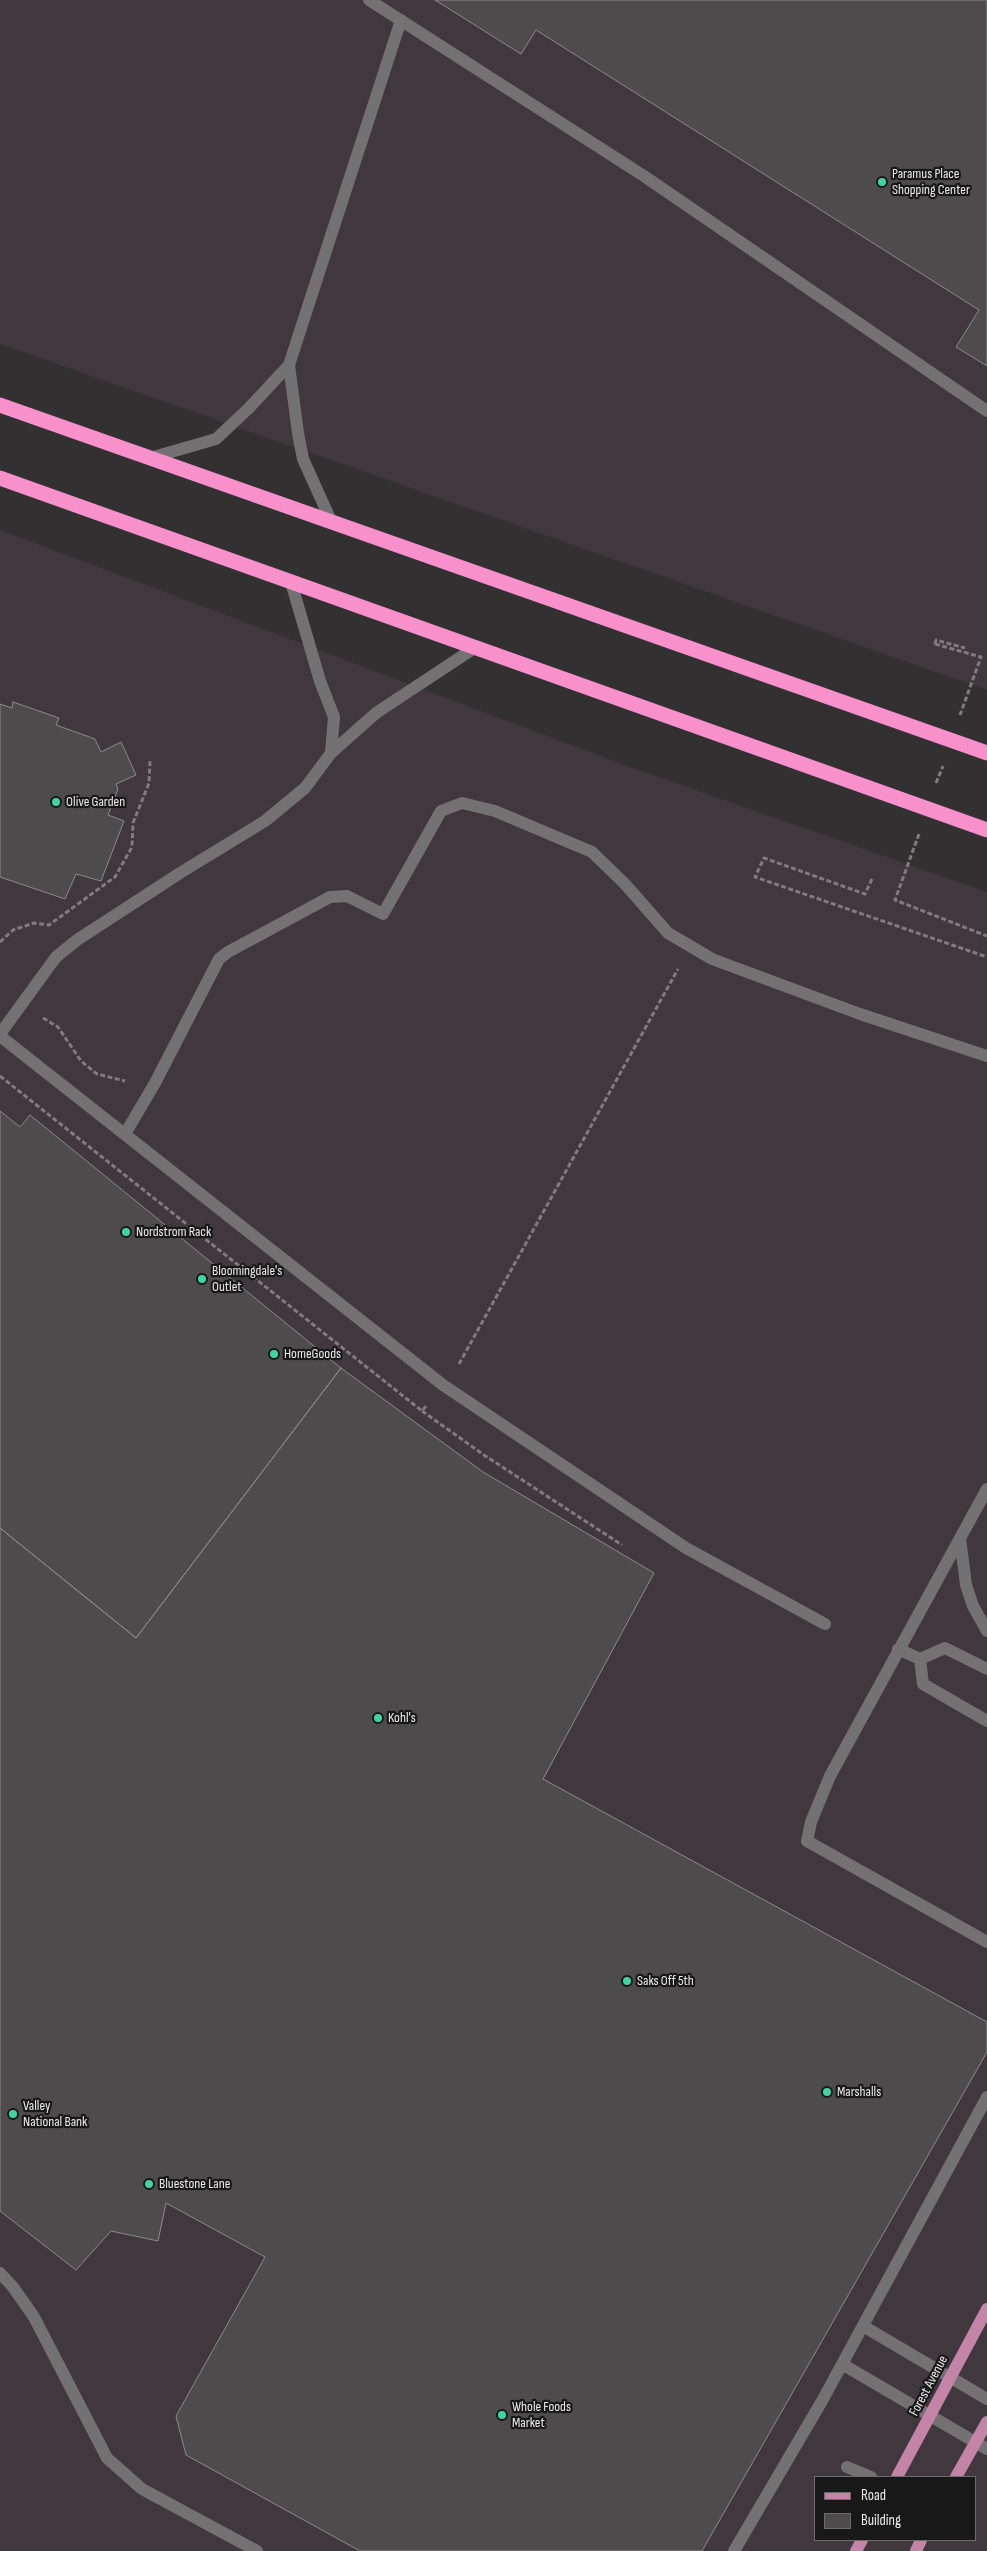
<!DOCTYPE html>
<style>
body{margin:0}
#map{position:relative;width:987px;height:2551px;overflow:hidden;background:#323031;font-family:"Sofia Sans Condensed",sans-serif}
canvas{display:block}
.legend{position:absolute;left:814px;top:2476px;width:162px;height:65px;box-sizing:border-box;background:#191819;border:1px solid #6d6c6d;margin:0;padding:6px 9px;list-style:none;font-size:15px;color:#ebeaea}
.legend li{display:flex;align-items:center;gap:10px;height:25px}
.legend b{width:25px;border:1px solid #6d6c6d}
</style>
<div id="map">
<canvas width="987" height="2551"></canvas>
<ul class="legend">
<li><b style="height:6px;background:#c384a8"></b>Road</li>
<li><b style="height:14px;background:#4e4b4d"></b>Building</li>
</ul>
</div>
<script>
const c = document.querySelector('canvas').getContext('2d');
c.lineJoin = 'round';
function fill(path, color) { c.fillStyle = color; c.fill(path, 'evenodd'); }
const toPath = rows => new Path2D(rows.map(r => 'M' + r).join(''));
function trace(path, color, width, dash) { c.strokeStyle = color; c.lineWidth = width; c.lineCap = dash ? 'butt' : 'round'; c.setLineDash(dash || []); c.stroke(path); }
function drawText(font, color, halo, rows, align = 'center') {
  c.font = font + ' "Sofia Sans Condensed",sans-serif'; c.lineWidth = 4.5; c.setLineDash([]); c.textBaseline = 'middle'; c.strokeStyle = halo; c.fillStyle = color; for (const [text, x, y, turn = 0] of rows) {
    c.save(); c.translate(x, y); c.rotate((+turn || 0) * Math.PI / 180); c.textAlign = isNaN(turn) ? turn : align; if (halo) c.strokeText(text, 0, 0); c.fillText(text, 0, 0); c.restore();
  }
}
const built = toPath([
 [0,0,987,0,987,690,0,344],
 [0,530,627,766,987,892,987,2551,0,2551],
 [816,2477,976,2477,976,2540,816,2540]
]);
const building = toPath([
 [435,0,987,0,987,366,956,347,979,310,536,30,521,54,435,0],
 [13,702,59,718,56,725,95,739,101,752,121,742,136,775,116,784,118,789,108,815,124,821,101,881,76,874,65,899,0,877,0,704,12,708,13,702],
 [0,1111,20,1127,30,1115,341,1368,136,1638,0,1528,0,1111],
 [341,1368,483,1472,654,1573,543,1779,987,2022,987,2052,702,2551,360,2551,186,2455,176,2416,265,2257,166,2203,158,2241,111,2231,76,2270,0,2211,0,1528,136,1638,341,1368]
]);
const path = toPath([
 [935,644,981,657,960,715],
 [935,644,936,640,965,648],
 [936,783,943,766],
 [919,834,895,900,987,936],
 [872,879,865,894,764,858,755,877,987,957],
 [0,942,13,930,34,923,49,925,115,877,132,847,133,823,149,783,150,761],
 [43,1018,58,1027,81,1061,97,1074,125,1081],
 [0,1076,422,1411,426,1406],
 [459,1364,678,969],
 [422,1411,484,1455,622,1545]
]);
const lane = toPath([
 [369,0,644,176,987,411],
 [289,365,298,433,303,459,332,523],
 [150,458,216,439,249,408,289,365,401,20],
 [291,582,320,681,334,717,331,753],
 [0,1034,56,957,77,940,180,873,265,821,305,788,331,753,376,713,476,647],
 [0,1036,443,1385,686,1548,825,1624],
 [125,1134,155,1083,219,959,228,952,330,897,347,896,383,914,441,811,462,803,495,811,592,852,625,884,668,933,712,959,860,1014,987,1056],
 [987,1489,830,1776,811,1822,807,1841,987,1942],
 [960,1538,966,1585,973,1606,987,1631],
 [898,1649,920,1659],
 [920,1659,923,1684,987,1721],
 [920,1659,945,1648,987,1669],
 [0,2273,13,2287,34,2317,107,2458,142,2489,257,2551],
 [863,2326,987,2399],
 [842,2364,987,2449],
 [847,2467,871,2477],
 [734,2551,822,2401,987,2097]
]);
const primary = toPath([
 [897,2477,987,2309],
 [956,2477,987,2422],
 [856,2551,862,2540],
 [916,2551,921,2540]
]);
const highway = toPath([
 [0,405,987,753],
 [0,478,987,830]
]);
const markers = [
 [882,182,5,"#40d4a1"],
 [56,802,5,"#40d4a1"],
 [126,1232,5,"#40d4a1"],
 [202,1279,5,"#40d4a1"],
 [274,1354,5,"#40d4a1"],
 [378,1718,5,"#40d4a1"],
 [627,1981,5,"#40d4a1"],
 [827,2092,5,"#40d4a1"],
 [13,2114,5,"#40d4a1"],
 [149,2184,5,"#40d4a1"],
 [502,2415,5,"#40d4a1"]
];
const poiNames = [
 ["Paramus Place",892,174],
 ["Shopping Center",892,190],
 ["Olive Garden",66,802],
 ["Nordstrom Rack",136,1232],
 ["Bloomingdale's",212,1271],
 ["Outlet",212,1287],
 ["HomeGoods",284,1354],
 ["Kohl's",388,1718],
 ["Saks Off 5th",637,1981],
 ["Marshalls",837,2092],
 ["Valley",23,2106],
 ["National Bank",23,2122],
 ["Bluestone Lane",159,2184],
 ["Whole Foods",512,2407],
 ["Market",512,2423]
];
const streetNames = [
 ["Forest Avenue",929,2386,-62]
];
fill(built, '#40383d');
fill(building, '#4e4b4d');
trace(building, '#8d8a8b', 1);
trace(path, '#7e7c7d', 3, [5, 2.5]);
trace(lane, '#747173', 12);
trace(primary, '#c384a8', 12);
trace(highway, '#f890cb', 15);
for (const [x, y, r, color] of markers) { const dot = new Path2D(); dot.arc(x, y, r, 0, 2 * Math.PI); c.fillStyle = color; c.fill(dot); trace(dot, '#191819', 2); }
drawText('14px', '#ebeaea', '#191819', poiNames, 'left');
drawText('14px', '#ebeaea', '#191819', streetNames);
</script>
